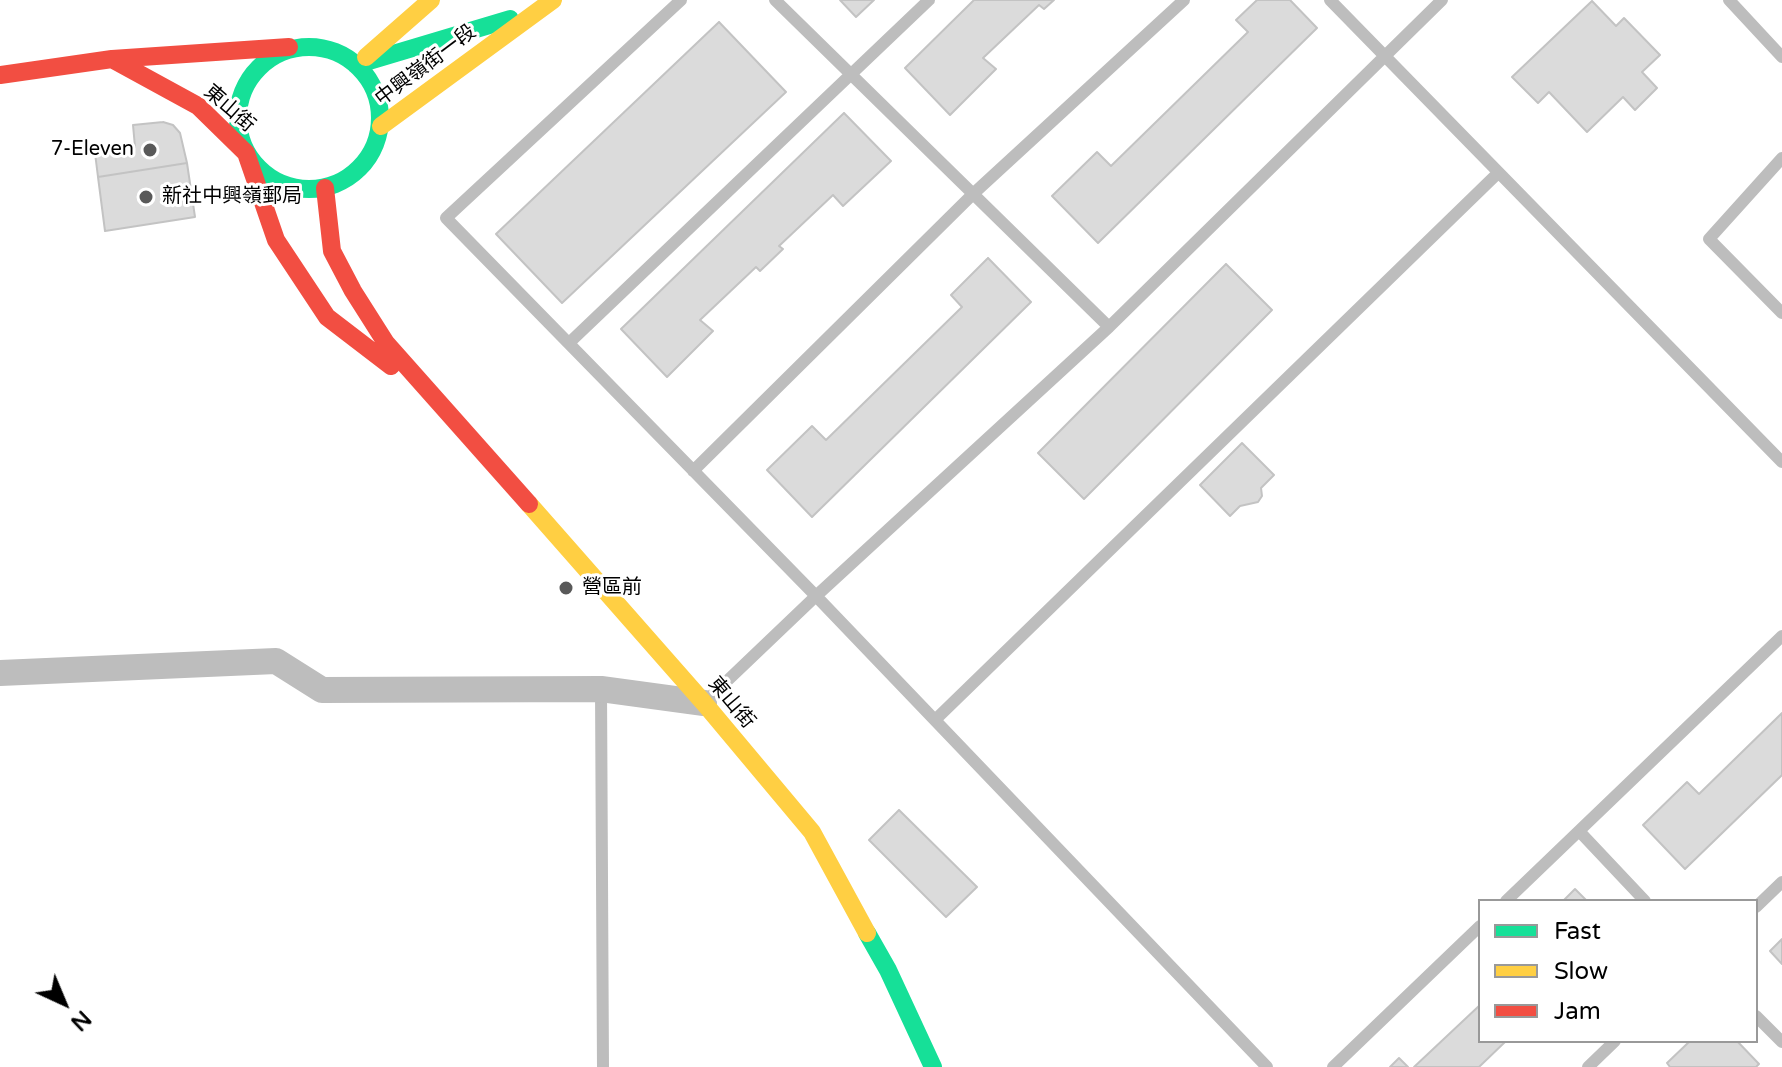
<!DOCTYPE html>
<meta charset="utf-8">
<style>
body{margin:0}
#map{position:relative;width:1782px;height:1067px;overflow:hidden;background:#fff;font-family:"Varela Round",sans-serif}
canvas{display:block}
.legend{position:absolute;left:1478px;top:899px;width:280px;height:144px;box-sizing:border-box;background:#fff;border:2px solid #999;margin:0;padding:10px 14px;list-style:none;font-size:24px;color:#000}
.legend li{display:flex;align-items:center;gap:16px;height:40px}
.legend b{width:40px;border:2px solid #999}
.north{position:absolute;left:24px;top:963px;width:80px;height:80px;-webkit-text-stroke:6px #fff;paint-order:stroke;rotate:136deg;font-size:22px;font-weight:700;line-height:32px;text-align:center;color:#000}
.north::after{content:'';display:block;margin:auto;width:28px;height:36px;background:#000;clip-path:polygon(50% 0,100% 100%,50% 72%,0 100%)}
</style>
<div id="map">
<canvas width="1782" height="1067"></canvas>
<ul class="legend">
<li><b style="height:10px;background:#16e098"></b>Fast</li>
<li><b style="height:10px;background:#ffcf43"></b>Slow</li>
<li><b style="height:10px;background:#f24e42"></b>Jam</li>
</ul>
<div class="north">N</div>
</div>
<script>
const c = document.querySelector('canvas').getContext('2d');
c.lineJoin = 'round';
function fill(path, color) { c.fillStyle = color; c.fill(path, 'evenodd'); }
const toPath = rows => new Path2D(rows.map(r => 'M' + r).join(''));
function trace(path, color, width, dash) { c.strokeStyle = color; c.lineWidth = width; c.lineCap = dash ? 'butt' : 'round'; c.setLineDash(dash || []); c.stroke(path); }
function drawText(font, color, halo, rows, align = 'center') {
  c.font = font + ' "Varela Round","Noto Sans TC",sans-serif'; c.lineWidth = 6; c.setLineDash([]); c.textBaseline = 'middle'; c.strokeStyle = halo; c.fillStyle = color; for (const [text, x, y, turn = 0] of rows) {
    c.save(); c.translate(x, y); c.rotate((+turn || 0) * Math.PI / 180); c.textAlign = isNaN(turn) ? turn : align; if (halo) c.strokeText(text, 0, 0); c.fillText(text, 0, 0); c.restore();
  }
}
const building = toPath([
 [840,0,874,0,856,17,840,0],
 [974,0,1054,0,1044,9,1039,5,983,58,996,69,950,115,905,68,974,0],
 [1257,0,1290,0,1317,28,1098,243,1052,196,1097,152,1111,166,1248,32,1236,20,1257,0],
 [1592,1,1616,26,1624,18,1660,55,1642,72,1657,88,1635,110,1623,97,1587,132,1549,92,1538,103,1512,77,1592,1],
 [719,22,786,92,562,303,496,234,719,22],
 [844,113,891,161,843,206,833,195,779,246,783,249,760,271,756,267,700,320,713,331,667,377,621,329,844,113],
 [163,122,173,125,180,133,187,163,98,177,95,153,135,147,133,125,163,122],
 [187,163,195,217,105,231,98,177,187,163],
 [988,258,1031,302,812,517,767,470,812,426,826,440,962,307,951,295,988,258],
 [1226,264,1272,310,1084,499,1038,453,1226,264],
 [1242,443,1274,475,1261,488,1262,496,1258,502,1240,506,1230,516,1200,485,1242,443],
 [1782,713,1782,775,1685,869,1643,825,1687,782,1699,794,1782,713],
 [899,810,977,887,946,917,869,840,899,810],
 [1575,889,1587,901,1563,901,1575,889],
 [1782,939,1782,964,1770,951,1782,939],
 [1480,1005,1480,1041,1506,1041,1479,1067,1414,1067,1480,1005],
 [1690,1041,1737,1041,1759,1064,1756,1067,1670,1067,1667,1063,1690,1041],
 [1399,1058,1408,1067,1390,1067,1399,1058]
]);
const lane = toPath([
 [681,0,446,218,816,596,1109,327,1442,0],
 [775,0,1109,327],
 [1330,0,1782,462],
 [1729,0,1782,57],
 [1782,158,1709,239,1782,313],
 [569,343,929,0],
 [693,471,973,194,1184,0],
 [601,689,603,1067],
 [706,701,816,596,1267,1067],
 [935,720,1498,173],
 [1579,831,1645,901],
 [1506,901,1782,636],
 [1756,907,1782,882],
 [1756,1016,1782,1042],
 [1333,1067,1480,926],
 [1588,1067,1615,1041]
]);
const street = toPath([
 [0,673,276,661,322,690,601,689,704,703]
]);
const fast = toPath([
 '238 118a71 71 0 1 1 142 0a71 71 0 1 1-142 0Z',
 [356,65,510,19],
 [867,933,888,970,933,1067]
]);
const slow = toPath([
 [366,57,431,0],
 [381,126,553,0],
 [529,504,704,703,812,832,867,933]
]);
const jam = toPath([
 [112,59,198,106,246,153,276,240,327,317,391,366],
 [0,75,112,59,289,47],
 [325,188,332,251,353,291,386,343,529,504]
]);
const markers = [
 [150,150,8,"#595959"],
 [146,197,8,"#595959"],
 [566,588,8,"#595959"]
];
const streetNames = [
 ["中興嶺街一段",426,66,-37],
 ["東山街",229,109,41],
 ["東山街",731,703,50]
];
const poiNames = [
 ["7-Eleven",134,150,"right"],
 ["新社中興嶺郵局",162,197],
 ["營區前",582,588]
];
fill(building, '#dbdbdb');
trace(building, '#c3c3c3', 2);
trace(lane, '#bdbdbd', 12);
trace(street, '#bdbdbd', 26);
trace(fast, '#16e098', 18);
trace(slow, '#ffcf43', 18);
trace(jam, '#f24e42', 18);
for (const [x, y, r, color] of markers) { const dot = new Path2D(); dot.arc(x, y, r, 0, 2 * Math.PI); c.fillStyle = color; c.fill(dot); trace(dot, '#fff', 3); }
drawText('20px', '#000', '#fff', streetNames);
drawText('20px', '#000', '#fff', poiNames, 'left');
</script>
